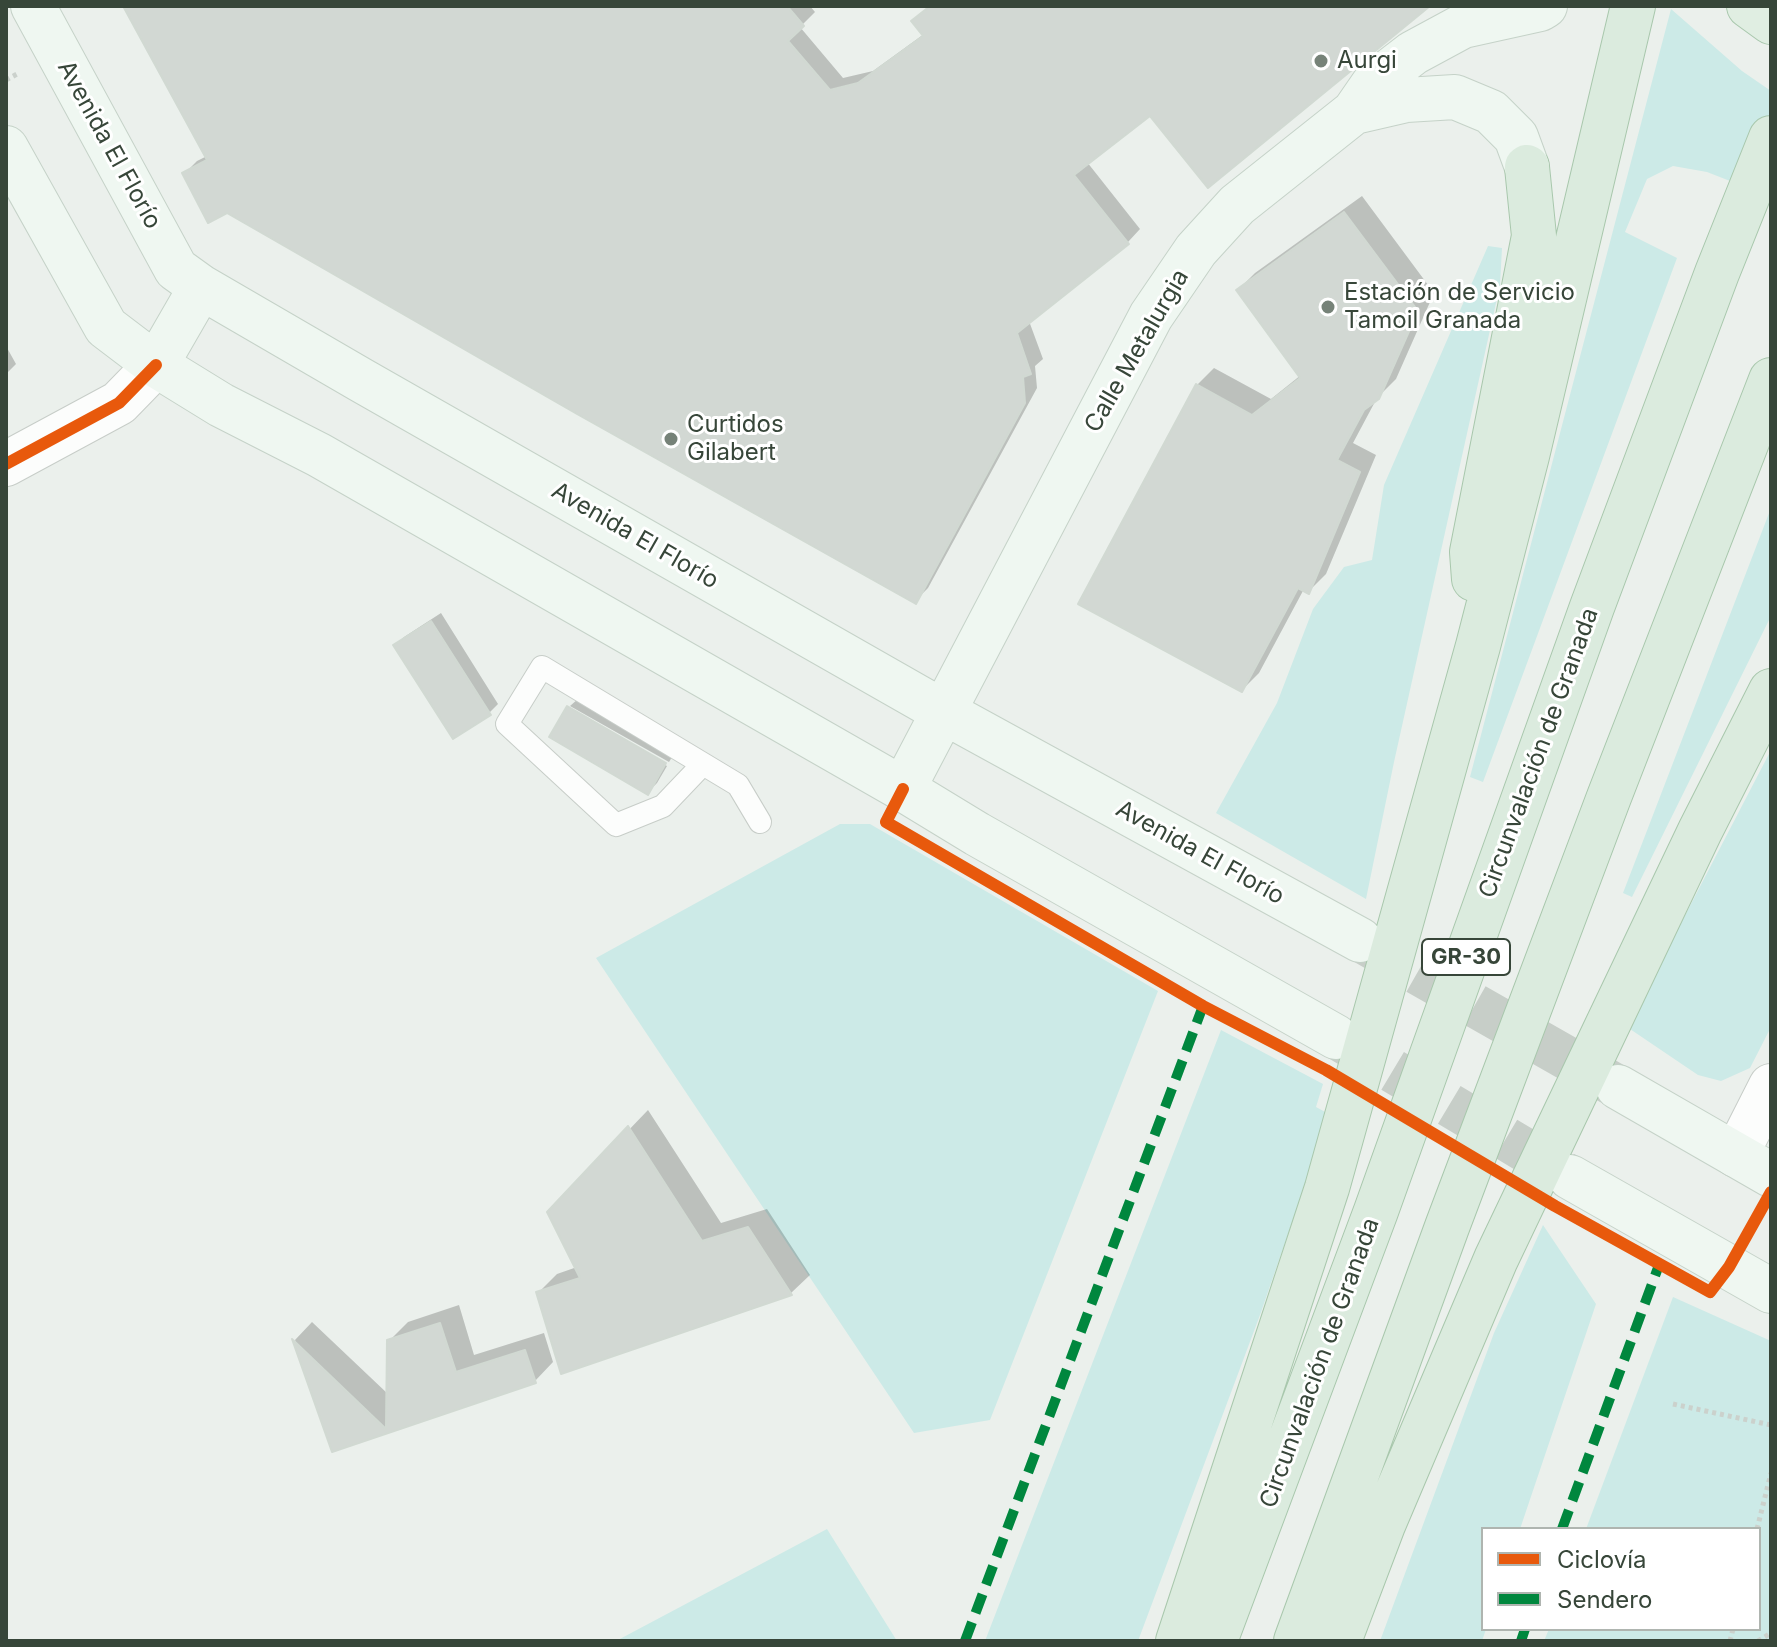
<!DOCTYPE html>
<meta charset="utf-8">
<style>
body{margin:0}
#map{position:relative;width:1777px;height:1647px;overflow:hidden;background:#ebf0ec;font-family:Inter,sans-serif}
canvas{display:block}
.frame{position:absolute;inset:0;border:8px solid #374639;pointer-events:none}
.legend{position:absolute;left:1481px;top:1527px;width:280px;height:104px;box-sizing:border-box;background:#fff;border:2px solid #afb5b0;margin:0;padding:10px 14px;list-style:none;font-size:24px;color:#374639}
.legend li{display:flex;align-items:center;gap:16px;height:40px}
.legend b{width:40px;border:2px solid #afb5b0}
</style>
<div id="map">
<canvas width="1777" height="1647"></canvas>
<div class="frame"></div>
<ul class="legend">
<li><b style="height:10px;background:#e8590c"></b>Ciclovía</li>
<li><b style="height:10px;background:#00873e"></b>Sendero</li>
</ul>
</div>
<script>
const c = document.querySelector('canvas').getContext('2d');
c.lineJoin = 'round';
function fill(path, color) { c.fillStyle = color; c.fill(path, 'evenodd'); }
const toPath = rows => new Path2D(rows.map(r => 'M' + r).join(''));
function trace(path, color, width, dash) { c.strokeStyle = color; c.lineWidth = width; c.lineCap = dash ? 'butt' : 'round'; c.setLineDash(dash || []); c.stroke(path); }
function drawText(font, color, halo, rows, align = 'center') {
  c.font = font + ' Inter,sans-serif'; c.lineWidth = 6; c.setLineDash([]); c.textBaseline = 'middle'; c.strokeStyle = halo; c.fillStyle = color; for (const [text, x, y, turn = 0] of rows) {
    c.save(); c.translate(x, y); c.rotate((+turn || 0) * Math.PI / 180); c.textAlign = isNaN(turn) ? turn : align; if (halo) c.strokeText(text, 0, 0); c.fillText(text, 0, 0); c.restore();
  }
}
const green = toPath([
 [1671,9,1742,71,1771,91,1771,197,1707,172,1673,166,1647,179,1625,232,1677,258,1483,782,1470,777],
 [1488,246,1502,248,1500,285,1394,762,1366,899,1216,813,1277,703,1313,609,1344,567,1372,560,1384,485],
 [1771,508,1771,616,1632,897,1623,893],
 [1771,750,1771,1027,1750,1068,1721,1081,1698,1075,1627,1027],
 [840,824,870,824,1158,991,990,1420,914,1433,596,958],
 [1221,1030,1323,1084,1316,1107,1327,1113,1315,1156,1260,1315,1138,1641,985,1641],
 [1543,1225,1596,1304,1520,1529,1483,1529,1483,1629,1486,1629,1482,1641,1380,1641,1494,1333],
 [1673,1297,1771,1341,1771,1641,1544,1641,1549,1629,1759,1629,1759,1529,1586,1529],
 [827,1529,897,1641,616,1641]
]);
const shadow = toPath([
 [126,6,810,6,815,12,800,27,843,78,873,71,924,34,930,6,1427,6,1150,113,1087,162,1140,229,1128,242,1029,321,1043,359,1035,366,1037,388,928,588,915,601,184,174,197,161,207,156],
 [1362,196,1434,293,1396,379,1377,398,1353,443,1376,455,1326,574,1309,591,1304,589,1259,673,1242,690,1197,385,1214,368,1271,399,1301,375,1238,290,1255,273],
 [6,346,16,364,6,374],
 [441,613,498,704,489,713,396,646,404,637],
 [578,699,674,754,669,762,570,706],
 [568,709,667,766,657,783,648,792],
 [648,1110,721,1223,767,1209,810,1275,791,1293,563,1371,538,1293,557,1274,577,1267,549,1213],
 [459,1305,474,1355,544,1333,553,1362,535,1381,333,1450,295,1340,312,1322,388,1394,389,1341,408,1322]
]);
const building = toPath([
 [123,6,787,6,804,26,788,41,830,90,858,83,923,36,911,21,930,6,1430,6,1208,188,1150,116,1074,175,1129,244,1017,333,1031,374,1023,377,1025,403,916,604,577,414,227,213,208,223,182,173,207,160,123,6],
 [1344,212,1418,311,1379,399,1364,410,1337,460,1360,472,1309,594,1298,588,1242,692,1078,604,1196,384,1252,415,1300,378,1236,290,1344,212],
 [431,621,491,715,453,739,393,645,431,621],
 [567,706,666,763,648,795,549,737,567,706],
 [628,1126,702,1241,748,1227,792,1295,561,1374,536,1292,580,1278,547,1212,628,1126],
 [440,1323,456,1372,525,1350,536,1383,332,1452,292,1339,386,1429,387,1340,440,1323]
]);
const secondaryTunnel = toPath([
 [1360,940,1618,1087],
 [1336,1037,1570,1177]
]);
const path = toPath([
 [6,80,19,73],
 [1673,1404,1771,1425],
 [1757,1529,1771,1473],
 [1730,1641,1733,1629],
 [1758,1641,1771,1633]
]);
const service = toPath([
 [703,764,663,806,616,825,507,724,542,667,738,785,760,822]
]);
const minor = toPath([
 [6,464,119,403,156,365],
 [1736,1155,1771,1086]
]);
const secondary = toPath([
 [33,6,176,269,201,287,361,380,942,711,1360,940],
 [1354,112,1406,100,1455,97,1491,112,1516,137,1527,167],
 [6,148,106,327,156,365,221,405,319,455,903,789,977,834,1336,1037],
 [156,365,201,287],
 [903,789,1151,316,1196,250,1237,205,1354,112,1374,83,1413,53,1463,26,1540,9,1545,6],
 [1618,1087,1771,1175],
 [1570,1177,1771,1291]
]);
const trunk = toPath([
 [1749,6,1771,22]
]);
const motorway = toPath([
 [1474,579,1472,552,1534,236,1527,167],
 [1178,1641,1327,1188,1478,646,1527,456,1633,6],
 [1215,1641,1376,1211,1592,607,1717,273,1771,138],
 [1296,1641,1447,1227,1609,797,1771,380],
 [1339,1641,1383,1525,1496,1259,1700,831,1771,691]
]);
const quiet = toPath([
 [1562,1529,1659,1265],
 [965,1641,1203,1006],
 [1521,1641,1525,1629]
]);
const cycleway = toPath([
 [6,464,119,403,156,365],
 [903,789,886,822,1203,1006,1326,1070,1555,1206,1710,1292,1729,1267,1771,1192]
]);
const markers = [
 [1321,61,8,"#768278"],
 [1328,307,8,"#768278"],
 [671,439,8,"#768278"]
];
const shields = [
 [1466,957,88]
];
const shieldNames = [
 ["GR-30",1466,957]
];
const poiNames = [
 ["Aurgi",1337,61],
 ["Estación de Servicio",1344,293],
 ["Tamoil Granada",1344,321],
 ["Curtidos",687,425],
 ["Gilabert",687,453]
];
const streetNames = [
 ["Avenida El Florío",109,145,61],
 ["Calle Metalurgia",1137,351,-60],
 ["Avenida El Florío",635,536,30],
 ["Circunvalación de Granada",1539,753,-70],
 ["Avenida El Florío",1200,853,29],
 ["Circunvalación de Granada",1320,1363,-70]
];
fill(green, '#cceae7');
fill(shadow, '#0003');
fill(building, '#d2d8d3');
trace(building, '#d1d9d2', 2);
trace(secondaryTunnel, '#c7cec8', 44, [44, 22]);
trace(service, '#c7cdc8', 24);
trace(minor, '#c7cdc8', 46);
trace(secondary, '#c5d2c8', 46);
trace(trunk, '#a8c7ac', 46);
trace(motorway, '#a8c7ac', 46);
trace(path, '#cbd1cc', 5, [4, 4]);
trace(service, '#fcfdfc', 22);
trace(minor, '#fcfdfc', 44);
trace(secondary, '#eff7f1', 44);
trace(trunk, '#e0eee2', 44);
trace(motorway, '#dbebde', 44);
trace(quiet, '#00873e', 10, [20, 10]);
trace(cycleway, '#e8590c', 12);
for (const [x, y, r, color] of markers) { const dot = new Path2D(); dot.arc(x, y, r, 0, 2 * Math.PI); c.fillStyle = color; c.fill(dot); trace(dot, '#fff', 3); }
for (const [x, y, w] of shields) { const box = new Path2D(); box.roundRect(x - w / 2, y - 18, w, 36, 6); c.fillStyle = '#fff'; c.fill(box); trace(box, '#374639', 2); }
drawText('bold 22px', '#374639', null, shieldNames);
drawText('24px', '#374639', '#fff', poiNames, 'left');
drawText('24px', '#374639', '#fff', streetNames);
</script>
